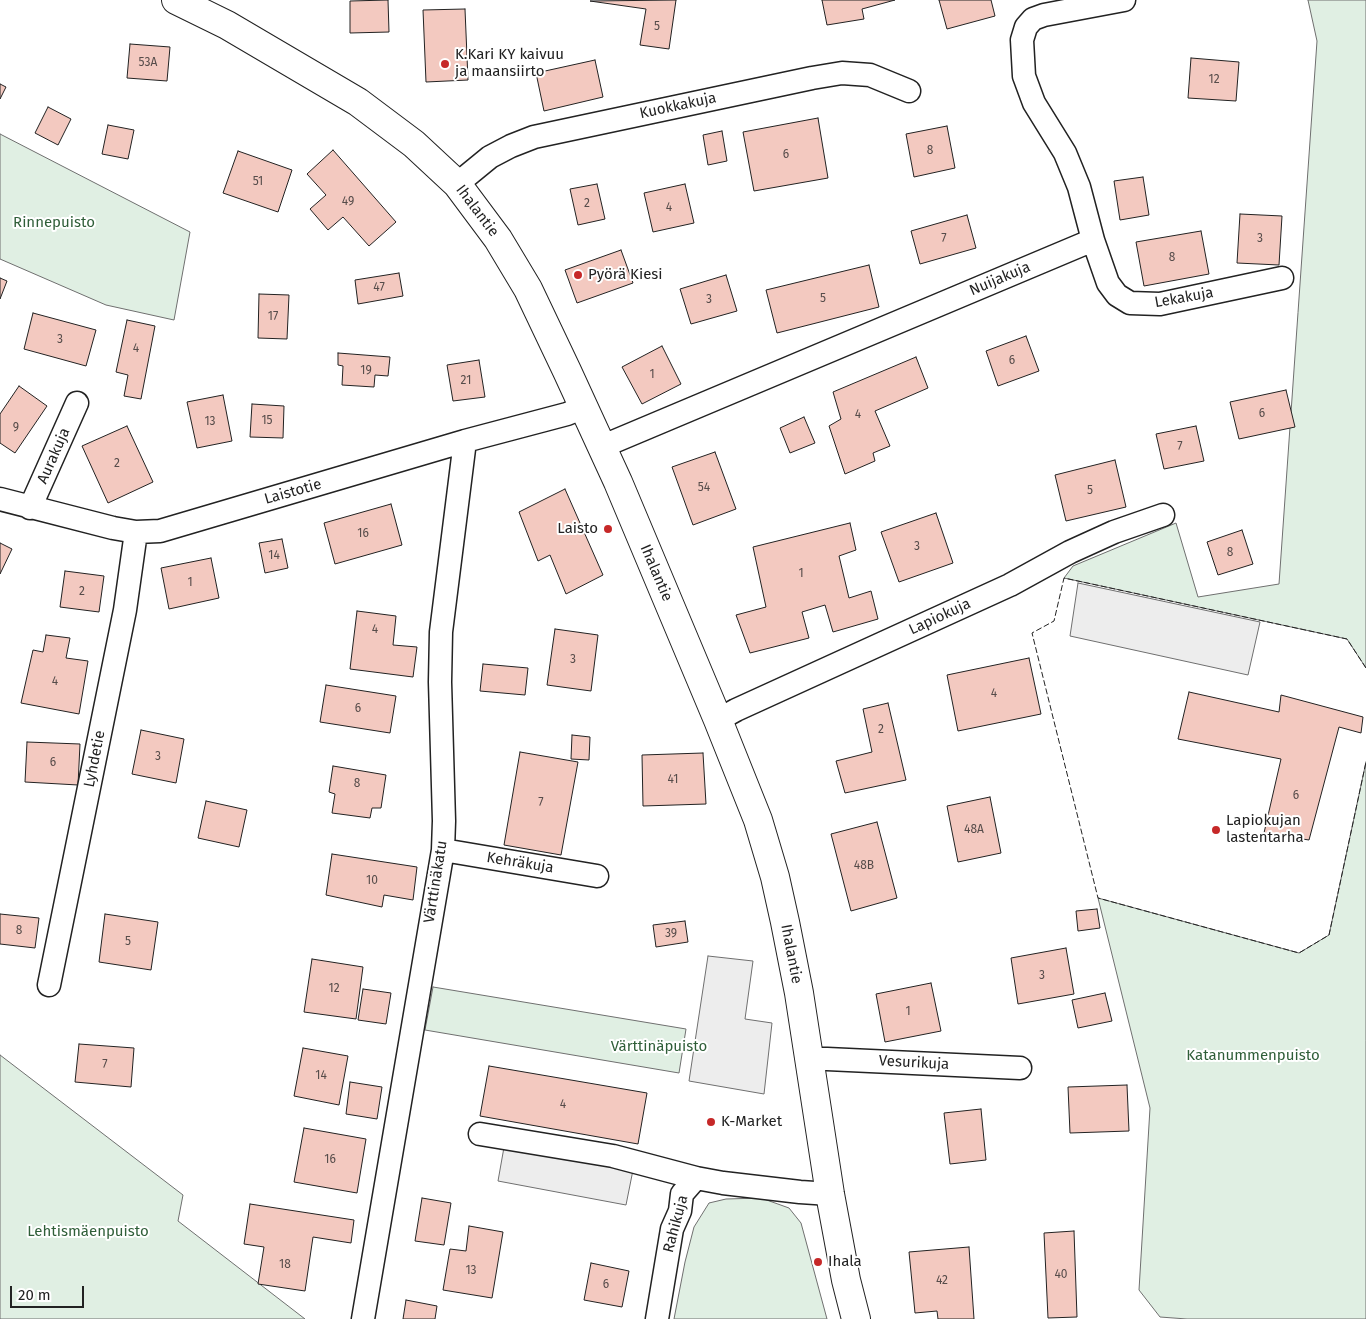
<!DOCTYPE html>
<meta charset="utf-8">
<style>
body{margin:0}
#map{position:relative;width:1366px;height:1319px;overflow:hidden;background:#fff;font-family:"Fira Sans",sans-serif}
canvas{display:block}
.scale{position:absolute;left:10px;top:1286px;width:74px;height:22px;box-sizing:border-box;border:2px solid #222;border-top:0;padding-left:6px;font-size:15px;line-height:18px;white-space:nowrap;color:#222;-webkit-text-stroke:4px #fff;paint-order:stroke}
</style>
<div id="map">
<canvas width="1366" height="1319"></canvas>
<div class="scale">20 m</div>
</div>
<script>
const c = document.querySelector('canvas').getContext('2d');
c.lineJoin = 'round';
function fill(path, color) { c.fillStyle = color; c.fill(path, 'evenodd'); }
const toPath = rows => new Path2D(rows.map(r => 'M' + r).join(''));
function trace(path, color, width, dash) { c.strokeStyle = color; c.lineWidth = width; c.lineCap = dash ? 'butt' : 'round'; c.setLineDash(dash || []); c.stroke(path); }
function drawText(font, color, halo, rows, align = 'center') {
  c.font = font + ' "Fira Sans",sans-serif'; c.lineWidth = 4; c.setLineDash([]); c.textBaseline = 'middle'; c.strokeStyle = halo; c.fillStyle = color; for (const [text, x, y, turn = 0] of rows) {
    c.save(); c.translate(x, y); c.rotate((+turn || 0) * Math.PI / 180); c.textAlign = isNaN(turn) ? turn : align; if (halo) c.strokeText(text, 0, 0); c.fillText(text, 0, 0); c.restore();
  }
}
const green = toPath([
 [1308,0,1366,0,1366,668,1347,639,1064,578,1073,566,1176,523,1198,597,1279,584,1317,41,1308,0],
 [0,134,190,232,174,320,106,305,0,259,0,134],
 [1366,762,1366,1319,1187,1319,1160,1317,1139,1290,1150,1108,1098,898,1299,953,1329,935,1366,762],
 [433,987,686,1029,679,1073,425,1030,433,987],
 [0,1055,183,1195,178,1221,305,1319,0,1319,0,1055],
 [761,1198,789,1208,801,1223,827,1319,674,1319,685,1262,694,1227,709,1203,726,1199,761,1198]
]);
const parking = toPath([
 [1078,583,1260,622,1248,675,1070,636,1078,583],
 [708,956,753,961,745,1019,772,1023,764,1094,689,1081,708,956],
 [506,1136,635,1160,626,1205,498,1181,506,1136]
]);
const building = toPath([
 [388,0,389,32,350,33,350,1,388,0],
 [676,0,669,49,640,45,646,9,590,1,676,0],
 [822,0,895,0,862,9,864,19,827,25,822,0],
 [939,0,991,0,995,16,947,29,939,0],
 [465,9,468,80,426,82,423,10,465,9],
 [130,44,170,47,167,81,127,78,130,44],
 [1191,58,1239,62,1236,101,1188,98,1191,58],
 [595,60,603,97,544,111,536,73,595,60],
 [0,84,6,87,0,99,0,84],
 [48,107,71,119,58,145,35,133,48,107],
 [818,118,828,178,754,191,743,132,818,118],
 [108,125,134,130,128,159,102,154,108,125],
 [947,126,955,168,914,177,906,134,947,126],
 [722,131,727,161,708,165,703,135,722,131],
 [333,150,396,222,369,246,343,217,328,230,310,209,326,195,307,174,333,150],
 [238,151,292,170,278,212,223,193,238,151],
 [1143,177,1149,215,1120,220,1114,181,1143,177],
 [597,184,605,219,578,225,570,189,597,184],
 [685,184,694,223,653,232,644,193,685,184],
 [1240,214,1282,216,1279,265,1237,263,1240,214],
 [967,215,976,248,920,264,911,231,967,215],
 [1201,231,1209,274,1144,286,1136,242,1201,231],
 [621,250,633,283,577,303,565,270,621,250],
 [869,265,879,307,777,333,766,290,869,265],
 [399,273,403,296,358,304,355,280,399,273],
 [726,275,737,311,691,324,680,289,726,275],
 [0,278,7,281,0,299,0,278],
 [259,294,289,295,287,339,258,338,259,294],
 [33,313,96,330,86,366,24,349,33,313],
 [127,320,155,326,141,399,124,396,128,375,116,372,127,320],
 [1026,336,1039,371,998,386,986,351,1026,336],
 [662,346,681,384,642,404,622,367,662,346],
 [338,353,390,357,388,376,375,375,374,387,342,385,343,366,338,365,338,353],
 [916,357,928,388,875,411,890,446,873,453,875,461,845,474,829,426,841,419,833,392,916,357],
 [479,360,485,397,453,401,447,365,479,360],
 [19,386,47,406,15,453,0,443,0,414,19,386],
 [1286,390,1295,427,1239,439,1230,402,1286,390],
 [223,395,232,441,197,448,187,402,223,395],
 [252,404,284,406,283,438,250,437,252,404],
 [804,417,815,443,790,453,780,428,804,417],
 [127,426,153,482,108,503,82,446,127,426],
 [1196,426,1204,461,1164,469,1156,434,1196,426],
 [715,452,736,509,693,525,672,467,715,452],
 [1115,460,1126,507,1066,521,1055,475,1115,460],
 [565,489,603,575,566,594,550,555,538,561,519,512,565,489],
 [391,504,402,545,335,564,324,523,391,504],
 [936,513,953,563,899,582,881,532,936,513],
 [850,523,856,550,839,556,849,598,871,591,878,619,833,632,825,605,802,612,809,638,750,653,736,615,766,607,753,547,850,523],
 [1242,530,1253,564,1218,575,1207,542,1242,530],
 [282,539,288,568,265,573,259,543,282,539],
 [0,543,12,549,0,574,0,543],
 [211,558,219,598,169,609,161,568,211,558],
 [65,571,104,576,99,612,60,607,65,571],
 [357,611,396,616,393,645,417,647,413,677,350,669,357,611],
 [555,629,598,635,591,691,547,685,555,629],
 [46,635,70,638,66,658,88,661,79,714,21,703,33,650,43,652,46,635],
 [1029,658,1041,714,958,731,947,675,1029,658],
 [483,664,528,668,525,695,480,691,483,664],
 [326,685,396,696,390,733,320,722,326,685],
 [1189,692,1279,712,1281,695,1363,717,1361,733,1339,727,1309,840,1264,833,1281,759,1178,739,1189,692],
 [888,703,906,780,845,793,836,761,872,752,863,709,888,703],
 [141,730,184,739,176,783,132,774,141,730],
 [572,735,590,737,589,760,571,759,572,735],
 [27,742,80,744,78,785,25,782,27,742],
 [520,752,578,762,561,855,504,845,520,752],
 [703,753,706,804,643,806,642,755,703,753],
 [333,766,386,775,381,808,372,808,370,818,332,813,335,794,329,792,333,766],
 [990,797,1001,853,958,862,947,806,990,797],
 [206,801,247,810,239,847,198,838,206,801],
 [877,822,897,898,851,911,831,834,877,822],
 [332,854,417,867,413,900,384,895,382,907,326,895,332,854],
 [1097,909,1100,928,1078,931,1076,911,1097,909],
 [0,914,39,918,35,948,0,944,0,914],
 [105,914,158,922,151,970,99,962,105,914],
 [685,921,688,942,656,947,653,925,685,921],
 [1066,948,1074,994,1018,1004,1011,958,1066,948],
 [312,959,363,967,356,1019,304,1012,312,959],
 [931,983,941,1031,885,1042,876,994,931,983],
 [363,989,391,993,386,1024,358,1020,363,989],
 [1105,993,1112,1021,1078,1028,1072,1000,1105,993],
 [79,1044,134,1048,131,1087,75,1082,79,1044],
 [303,1048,348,1056,339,1105,294,1096,303,1048],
 [489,1066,647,1093,638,1144,480,1116,489,1066],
 [350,1082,382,1087,377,1119,346,1114,350,1082],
 [1127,1085,1129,1131,1070,1133,1068,1087,1127,1085],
 [981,1109,986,1160,950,1164,944,1113,981,1109],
 [304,1128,366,1139,357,1193,294,1182,304,1128],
 [422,1198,451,1203,444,1245,415,1241,422,1198],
 [250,1204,354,1220,351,1243,313,1237,305,1291,258,1284,264,1247,244,1244,250,1204],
 [469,1226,503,1232,492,1298,443,1290,450,1249,466,1251,469,1226],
 [1074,1231,1077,1317,1048,1318,1044,1233,1074,1231],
 [969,1247,974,1319,938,1319,937,1311,915,1313,909,1252,969,1247],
 [591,1263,629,1271,622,1307,584,1300,591,1263],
 [406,1300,437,1306,435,1319,403,1319,406,1300]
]);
const minor = toPath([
 [457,184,490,157,511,146,534,137,812,78,842,73,870,75,909,91],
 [1093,240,1108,283,1117,295,1130,303,1160,304,1282,278],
 [601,447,1093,240,1079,187,1065,153,1034,103,1024,76,1022,40,1026,27,1033,19,1044,15,1124,0],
 [0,499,113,528,136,532,160,531,465,441,567,414,584,407],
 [30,508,77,403],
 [718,720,736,710,1010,585,1070,552,1114,532,1163,515],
 [443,850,597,876],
 [49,985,125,610,136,532],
 [809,1059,827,1059,1020,1068],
 [480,1134,613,1156,696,1178],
 [363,1319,443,850,444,821,440,682,441,632,465,441],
 [657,1319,672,1229,680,1211,682,1194,696,1178,723,1183,800,1192,830,1194]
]);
const tertiary = toPath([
 [176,0,227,25,358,102,414,144,457,184,498,239,528,289,567,371,618,482,718,720,758,820,775,877,785,922,799,993,830,1194,846,1280,856,1319]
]);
const fence = toPath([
 [1366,668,1347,639,1064,578,1054,621,1032,633,1098,898,1299,953,1329,935,1366,762]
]);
const markers = [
 [445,64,5,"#c62828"],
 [578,275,5,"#c62828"],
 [608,529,5,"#c62828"],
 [1216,830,5,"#c62828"],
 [711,1122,5,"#c62828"],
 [818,1262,5,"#c62828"]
];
const numberNames = [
 ["5",657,27],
 ["53A",148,63],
 ["12",1214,80],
 ["8",930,151],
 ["6",786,155],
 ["51",258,182],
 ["49",348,202],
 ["2",587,204],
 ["4",669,208],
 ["7",944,239],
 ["3",1260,239],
 ["8",1172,258],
 ["47",379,288],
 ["5",823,299],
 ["3",709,300],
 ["17",273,317],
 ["3",60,340],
 ["4",136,349],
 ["6",1012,361],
 ["19",366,371],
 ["1",652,375],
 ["21",466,381],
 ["6",1262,414],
 ["4",858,415],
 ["15",267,421],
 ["13",210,422],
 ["9",16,428],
 ["7",1180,447],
 ["2",117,464],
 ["54",704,488],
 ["5",1090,491],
 ["16",363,534],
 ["3",917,547],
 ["8",1230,553],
 ["14",274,556],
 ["1",801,574],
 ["1",190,583],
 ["2",82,592],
 ["4",375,630],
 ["3",573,660],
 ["4",55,682],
 ["4",994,694],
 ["6",358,709],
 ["2",881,730],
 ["3",158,757],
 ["6",53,763],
 ["41",673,780],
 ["8",357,784],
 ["6",1296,796],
 ["7",541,803],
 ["48A",974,830],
 ["48B",864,866],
 ["10",372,881],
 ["8",19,931],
 ["39",671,934],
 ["5",128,942],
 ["3",1042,976],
 ["12",334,989],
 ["1",908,1012],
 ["7",105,1065],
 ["14",321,1076],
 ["4",563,1105],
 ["16",330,1160],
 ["18",285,1265],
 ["13",471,1271],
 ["40",1061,1275],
 ["42",942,1281],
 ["6",606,1285]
];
const poiNames = [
 ["K.Kari KY kaivuu",455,55],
 ["ja maansiirto",455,72],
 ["Pyörä Kiesi",588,275],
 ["Laisto",598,529,"right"],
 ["Lapiokujan",1226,821],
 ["lastentarha",1226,838],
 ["K-Market",721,1122],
 ["Ihala",828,1262]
];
const streetNames = [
 ["Kuokkakuja",678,106,-12],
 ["Ihalantie",477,211,53],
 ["Nuijakuja",1000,279,-23],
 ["Lekakuja",1184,298,-10],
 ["Aurakuja",54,456,-66],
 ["Laistotie",293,492,-16],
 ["Ihalantie",656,573,67],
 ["Lapiokuja",940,617,-25],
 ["Lyhdetie",95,759,-79],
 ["Kehräkuja",520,863,9],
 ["Värttinäkatu",436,882,-81],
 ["Ihalantie",791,954,79],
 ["Vesurikuja",914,1063,3],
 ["Rahikuja",676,1224,-75]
];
const parkNames = [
 ["Rinnepuisto",54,223],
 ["Värttinäpuisto",659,1047],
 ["Katanummenpuisto",1253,1056],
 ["Lehtismäenpuisto",88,1232]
];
fill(green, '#e0efe3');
trace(green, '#6f6f6f', 1);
fill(parking, '#ededed');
trace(parking, '#6f6f6f', 1);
fill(building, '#f3c9c0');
trace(building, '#222', 1);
trace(minor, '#222', 25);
trace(tertiary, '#222', 30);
trace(minor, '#fff', 22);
trace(tertiary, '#fff', 28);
trace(fence, '#222', 1, [6, 2.5]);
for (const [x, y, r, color] of markers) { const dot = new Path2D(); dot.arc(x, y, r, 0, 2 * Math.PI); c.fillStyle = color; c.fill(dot); trace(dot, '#fff', 2); }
drawText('12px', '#564c4a', null, numberNames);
drawText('15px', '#222', '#fff', poiNames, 'left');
drawText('15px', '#222', '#fff', streetNames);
drawText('15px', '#2f5e38', '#fff', parkNames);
</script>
